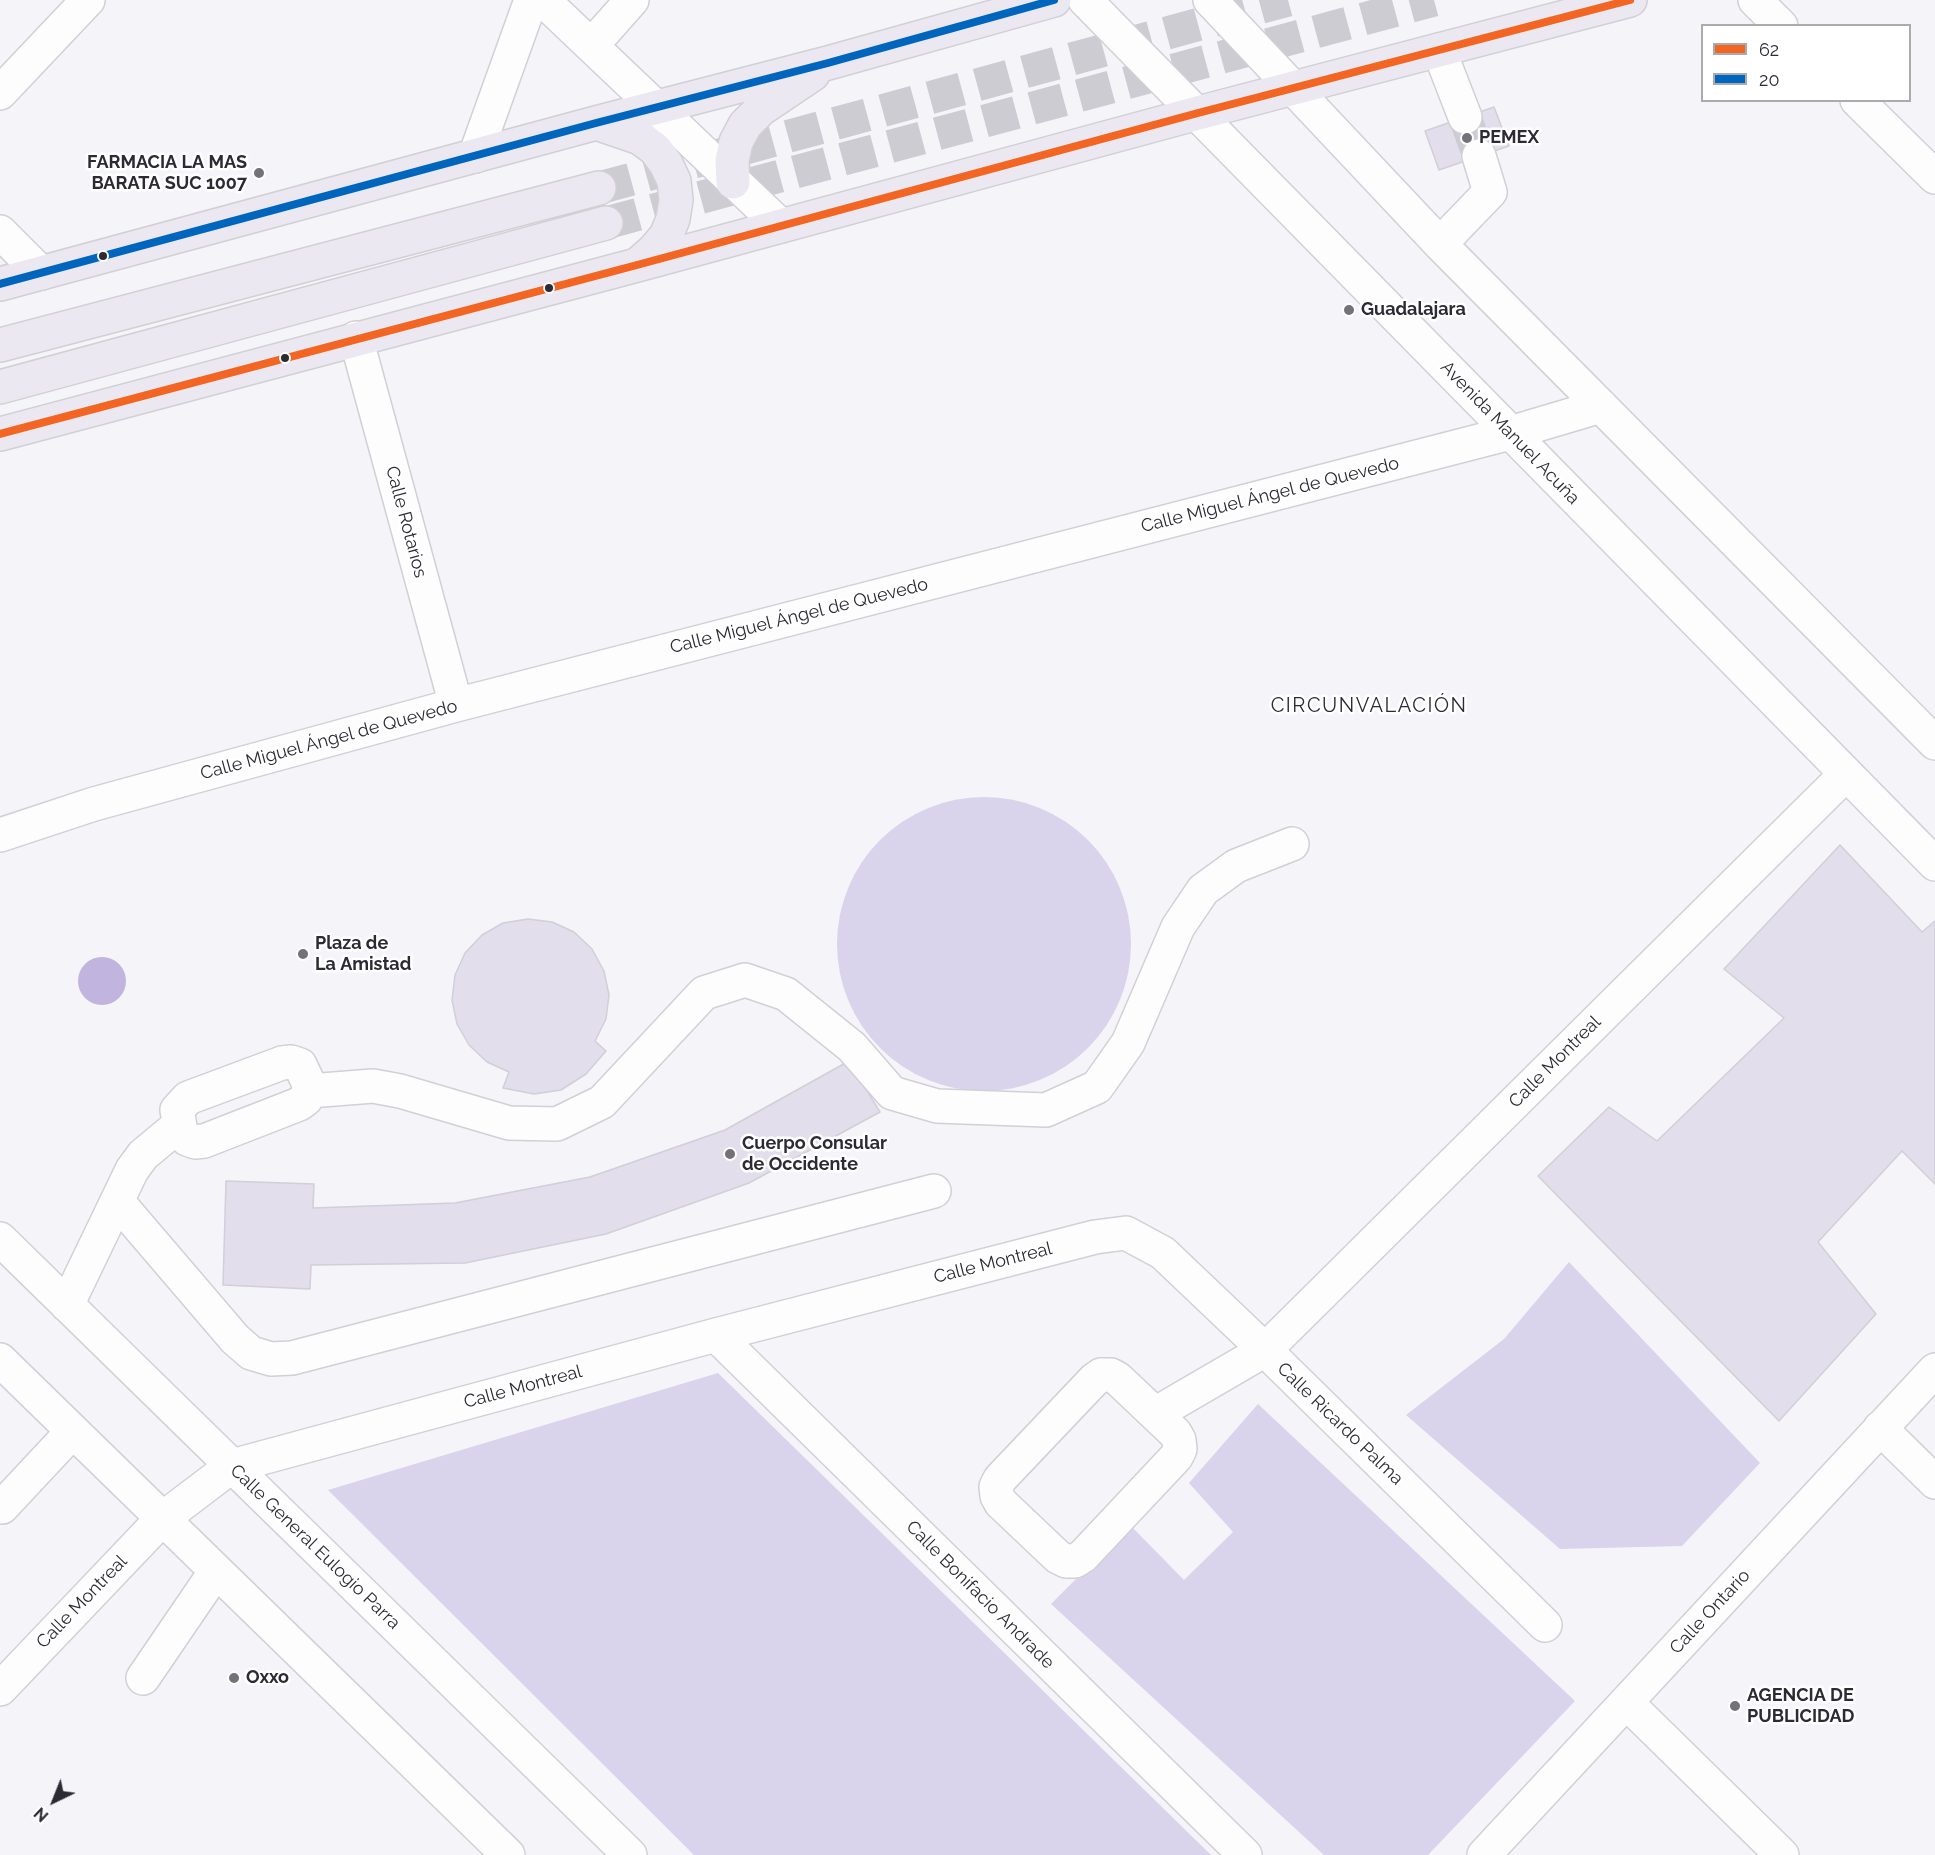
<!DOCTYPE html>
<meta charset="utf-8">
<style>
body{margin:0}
#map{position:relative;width:1935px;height:1855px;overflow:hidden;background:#f5f4f9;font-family:Raleway,sans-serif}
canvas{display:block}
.legend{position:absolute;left:1701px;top:24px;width:210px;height:78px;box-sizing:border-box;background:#fff;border:2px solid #abaaae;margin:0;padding:8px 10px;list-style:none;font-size:18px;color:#2d2a34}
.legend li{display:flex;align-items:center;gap:12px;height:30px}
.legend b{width:30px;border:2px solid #abaaae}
.north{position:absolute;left:24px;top:1771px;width:60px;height:60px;-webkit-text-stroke:4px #fff;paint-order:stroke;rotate:223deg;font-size:16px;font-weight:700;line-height:24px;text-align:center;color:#2d2a34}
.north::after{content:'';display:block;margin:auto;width:21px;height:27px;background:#2d2a34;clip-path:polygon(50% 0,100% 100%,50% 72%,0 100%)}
</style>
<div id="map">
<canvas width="1935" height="1855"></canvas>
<ul class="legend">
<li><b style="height:8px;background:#f26522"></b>62</li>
<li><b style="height:8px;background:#0065bd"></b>20</li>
</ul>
<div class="north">N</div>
</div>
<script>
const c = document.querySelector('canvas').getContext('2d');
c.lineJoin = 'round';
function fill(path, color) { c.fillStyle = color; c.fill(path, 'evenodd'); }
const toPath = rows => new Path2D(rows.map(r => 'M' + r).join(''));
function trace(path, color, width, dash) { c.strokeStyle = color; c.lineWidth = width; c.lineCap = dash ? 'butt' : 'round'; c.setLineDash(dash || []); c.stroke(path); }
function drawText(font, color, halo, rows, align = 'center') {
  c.font = font + ' Raleway,sans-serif'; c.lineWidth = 5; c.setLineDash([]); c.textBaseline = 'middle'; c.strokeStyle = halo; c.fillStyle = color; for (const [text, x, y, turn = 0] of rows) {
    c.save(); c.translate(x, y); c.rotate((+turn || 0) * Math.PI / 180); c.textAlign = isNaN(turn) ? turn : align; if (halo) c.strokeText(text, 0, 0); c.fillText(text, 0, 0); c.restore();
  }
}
const green = toPath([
 '837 944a147 147 0 1 1 294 0a147 147 0 1 1-294 0Z',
 [1569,1262,1760,1463,1682,1546,1560,1549,1406,1415,1504,1339],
 [718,1373,1211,1855,694,1855,328,1490],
 [1258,1404,1575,1701,1428,1855,1324,1855,1051,1604,1130,1525,1184,1580,1233,1532,1189,1483]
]);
const water = toPath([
 '78 981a24 24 0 1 1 48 0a24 24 0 1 1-48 0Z'
]);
const building = toPath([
 [1494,107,1509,146,1439,170,1425,131,1494,107],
 [1840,845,1922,932,1935,921,1935,1184,1902,1151,1818,1242,1876,1314,1779,1421,1538,1176,1609,1107,1657,1141,1784,1018,1724,969,1840,845],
 [528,919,552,922,574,932,592,949,604,971,609,995,606,1019,595,1041,606,1051,586,1074,561,1090,534,1094,503,1088,509,1072,487,1062,469,1045,457,1024,452,1000,455,975,465,953,482,935,503,923,528,919],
 [849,1061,880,1112,749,1183,606,1234,465,1263,311,1265,310,1289,223,1285,226,1181,314,1184,313,1208,455,1203,590,1177,725,1130,849,1061]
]);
const minorTunnel = toPath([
 [1465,117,1479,156]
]);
const majorTunnel = toPath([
 [599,188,1288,0],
 [606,223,1434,0]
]);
const minor = toPath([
 [543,0,781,226],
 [1085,0,1935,864],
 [1210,0,1440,244,1935,743],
 [1755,0,1781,26],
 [592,45,632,0],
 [1439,50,1465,117],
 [0,93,88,0],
 [1857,100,1935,177],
 [475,156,531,0],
 [0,232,41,273],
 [1440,244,1490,192,1479,156],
 [356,338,456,705],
 [0,835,94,804,456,705,1510,433,1601,406],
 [291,1062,300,1065,308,1082,309,1091,306,1099,299,1104,204,1141,195,1142,187,1139,181,1132,177,1110,188,1098,282,1063,291,1062],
 [309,1091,373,1086,400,1091,509,1123,557,1124,602,1102,704,993,745,980,786,994,852,1047,892,1093,937,1106,1046,1110,1097,1087,1128,1043,1178,927,1203,890,1236,866,1292,844],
 [117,1201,235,1339,251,1353,271,1359,292,1358,934,1191],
 [0,1239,630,1855],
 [67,1305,132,1170,143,1155,179,1125],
 [716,1335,1245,1855],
 [0,1360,508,1855],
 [1101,1375,1111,1375,1118,1379,1175,1433,1179,1440,1180,1449,1176,1457,1083,1556,1075,1561,1066,1561,1058,1557,1001,1503,997,1496,996,1487,1000,1479,1094,1380,1101,1375],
 [1155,1414,1265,1350,1846,774],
 [1880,1428,1935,1482],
 [2,1507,73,1431],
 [143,1678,216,1571],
 [0,1689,162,1519,232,1466,716,1335,1095,1237,1126,1233,1163,1253,1265,1350,1545,1625],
 [1626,1702,1782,1855],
 [1484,1855,1935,1370]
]);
const major = toPath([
 [596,123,640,138,655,149,666,164,674,181,676,200,673,219,666,236,654,250,637,265],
 [733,182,732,161,736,142,745,125,761,109,813,74],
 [0,284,596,123,828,63,1054,0],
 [0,345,599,188],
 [0,387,606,223],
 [0,434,637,265,1198,113,1630,0]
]);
const bus1 = toPath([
 [0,434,637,265,1198,113,1630,0]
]);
const bus2 = toPath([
 [0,284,596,123,828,63,1054,0]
]);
const markers = [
 [1467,138,6,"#737179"],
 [259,173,6,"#737179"],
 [103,256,5,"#2d2a34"],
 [549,288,5,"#2d2a34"],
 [1349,310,6,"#737179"],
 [285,358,5,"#2d2a34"],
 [303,954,6,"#737179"],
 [730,1154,6,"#737179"],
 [234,1678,6,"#737179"],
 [1735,1706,6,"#737179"]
];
const poiNames = [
 ["PEMEX",1479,138],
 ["FARMACIA LA MAS",247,163,"right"],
 ["BARATA SUC 1007",247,184,"right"],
 ["Guadalajara",1361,310],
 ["Plaza de",315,944],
 ["La Amistad",315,965],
 ["Cuerpo Consular",742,1144],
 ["de Occidente",742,1165],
 ["Oxxo",246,1678],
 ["AGENCIA DE",1747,1696],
 ["PUBLICIDAD",1747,1717]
];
const streetNames = [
 ["Avenida Manuel Acuña",1510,433,46],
 ["Calle Miguel Ángel de Quevedo",1270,495,-14],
 ["Calle Rotarios",406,522,75],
 ["Calle Miguel Ángel de Quevedo",799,616,-14],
 ["Calle Miguel Ángel de Quevedo",329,740,-15],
 ["Calle Montreal",1555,1062,-45],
 ["Calle Montreal",993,1263,-14],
 ["Calle Montreal",523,1387,-15],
 ["Calle Ricardo Palma",1340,1424,44],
 ["Calle General Eulogio Parra",315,1547,44],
 ["Calle Bonifacio Andrade",980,1595,45],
 ["Calle Montreal",82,1602,-46],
 ["Calle Ontario",1710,1612,-47]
];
const neighbourhoodNames = [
 ["CIRCUNVALACIÓN",1369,706]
];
fill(green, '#dad3ec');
fill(water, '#c1b4df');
fill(building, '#e2deec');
trace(building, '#d1cfd7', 1.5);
trace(minorTunnel, '#cdccd2', 33, [33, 16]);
trace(majorTunnel, '#cdccd2', 33, [33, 16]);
trace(minor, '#d2cfd7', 36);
trace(major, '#d1d0d4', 36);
trace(minor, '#fefdfe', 33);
trace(major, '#ece8f1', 33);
trace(bus1, '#f26522', 8);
trace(bus2, '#0065bd', 8);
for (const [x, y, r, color] of markers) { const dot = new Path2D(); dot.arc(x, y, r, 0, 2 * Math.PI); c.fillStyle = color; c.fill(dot); trace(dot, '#fff', 2); }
drawText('bold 18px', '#2d2a34', '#fff', poiNames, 'left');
drawText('18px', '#2d2a34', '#fff', streetNames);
c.letterSpacing = '1.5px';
drawText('20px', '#2d2a34', '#fff', neighbourhoodNames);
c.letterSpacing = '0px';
</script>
